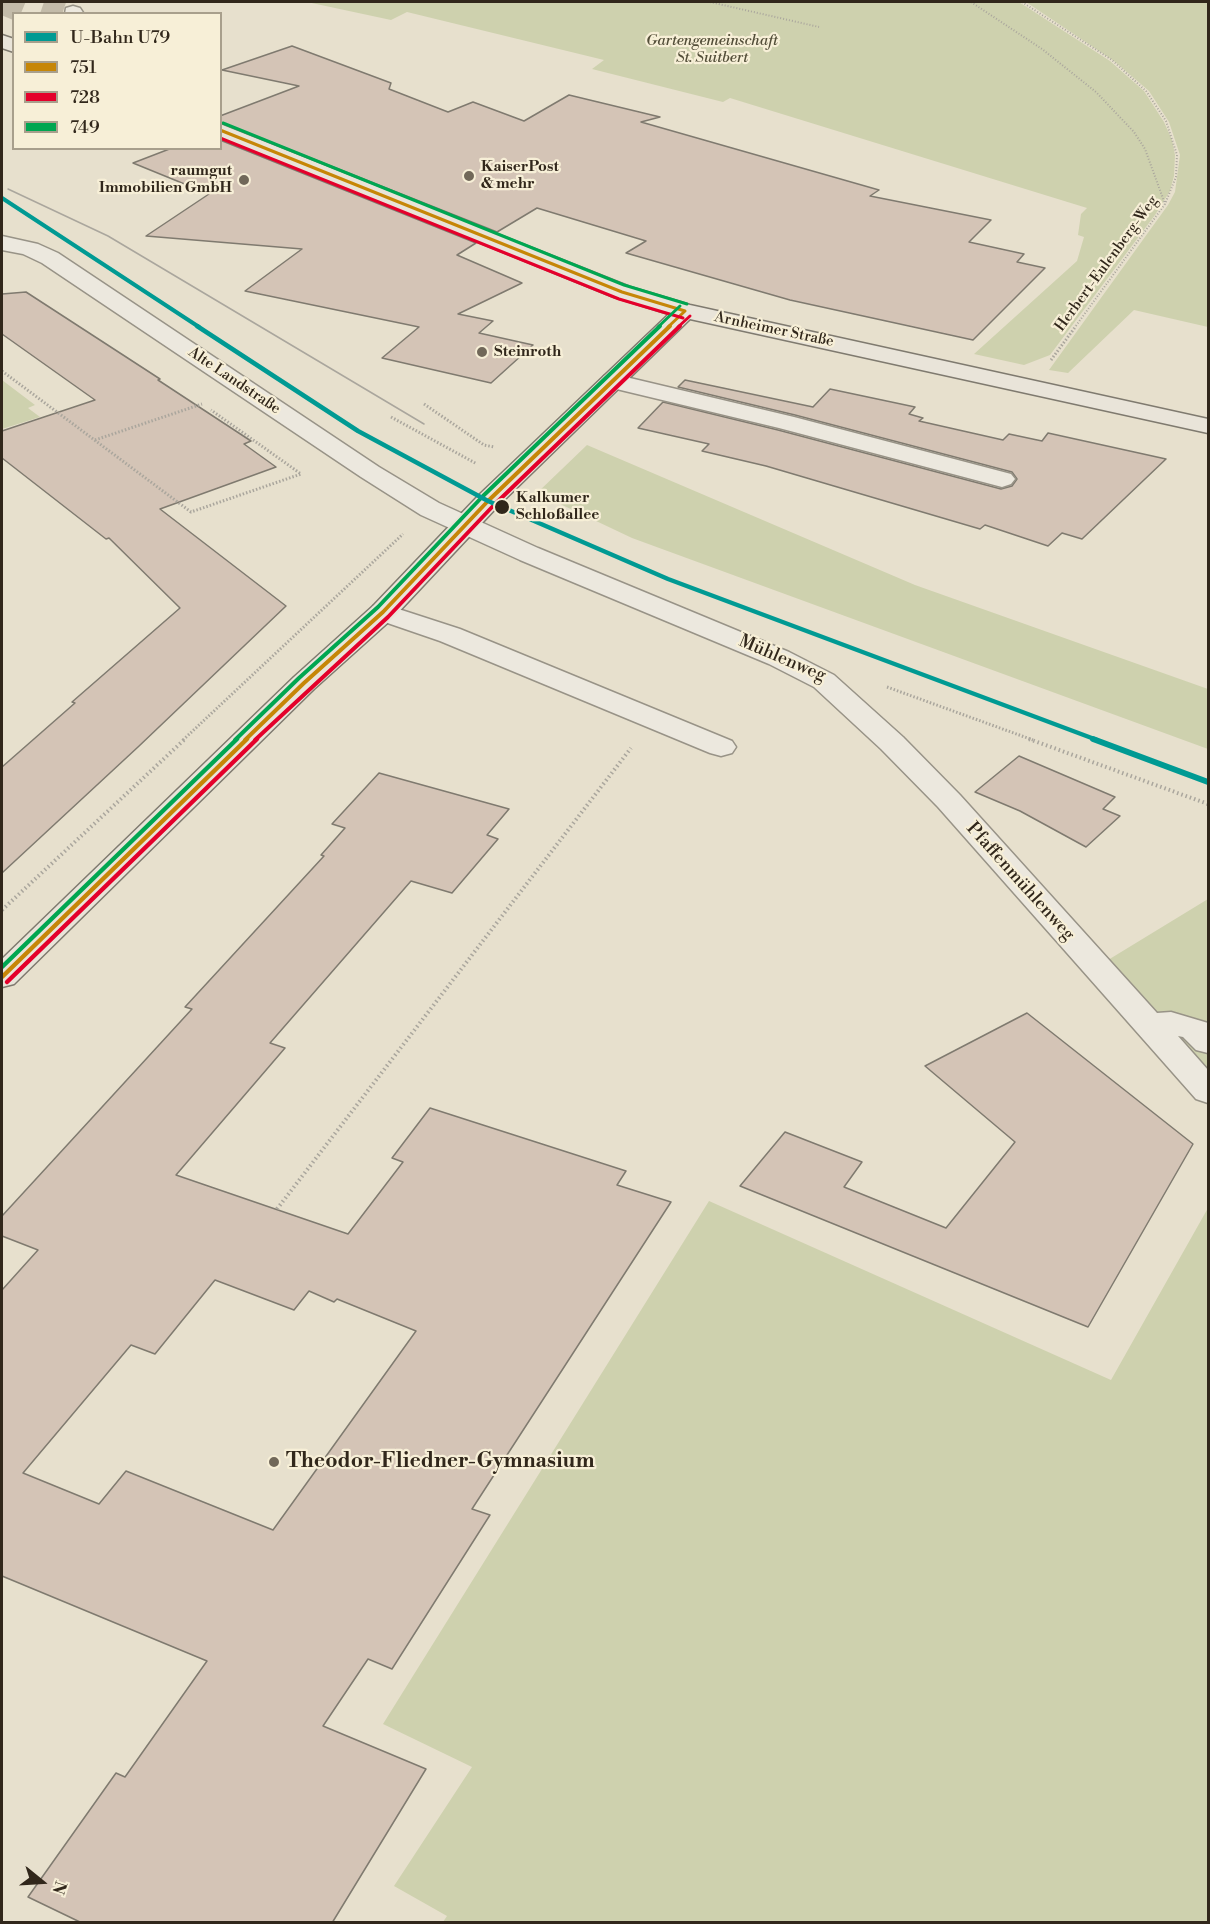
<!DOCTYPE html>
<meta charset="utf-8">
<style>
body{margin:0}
#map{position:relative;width:1210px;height:1924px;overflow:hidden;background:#e7e0cd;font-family:"Libre Bodoni",serif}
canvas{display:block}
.frame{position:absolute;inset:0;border:3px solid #31271b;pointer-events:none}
.legend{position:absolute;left:12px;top:12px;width:210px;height:138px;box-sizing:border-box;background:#f7efd7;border:2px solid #a89f8c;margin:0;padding:8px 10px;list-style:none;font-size:18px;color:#31271b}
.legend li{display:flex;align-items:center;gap:12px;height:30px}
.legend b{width:30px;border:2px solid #a89f8c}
.north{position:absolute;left:12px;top:1852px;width:60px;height:60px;-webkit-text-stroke:4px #f7efd7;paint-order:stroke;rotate:108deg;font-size:16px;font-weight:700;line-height:24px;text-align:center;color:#31271b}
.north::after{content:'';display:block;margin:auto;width:21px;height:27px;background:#31271b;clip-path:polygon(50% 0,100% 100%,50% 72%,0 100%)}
</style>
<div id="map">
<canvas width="1210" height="1924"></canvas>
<div class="frame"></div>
<ul class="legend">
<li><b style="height:8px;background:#009a93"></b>U-Bahn U79</li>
<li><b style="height:8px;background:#c68607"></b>751</li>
<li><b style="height:8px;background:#e4002b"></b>728</li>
<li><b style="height:8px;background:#00a651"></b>749</li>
</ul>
<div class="north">N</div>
</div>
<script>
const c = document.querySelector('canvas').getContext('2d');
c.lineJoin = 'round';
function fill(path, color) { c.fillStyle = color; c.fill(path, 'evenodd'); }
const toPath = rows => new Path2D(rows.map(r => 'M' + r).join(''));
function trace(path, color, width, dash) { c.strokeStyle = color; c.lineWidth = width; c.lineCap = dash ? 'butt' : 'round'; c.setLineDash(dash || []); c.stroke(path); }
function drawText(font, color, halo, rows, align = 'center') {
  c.font = font + ' "Libre Bodoni",serif'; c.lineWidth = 4.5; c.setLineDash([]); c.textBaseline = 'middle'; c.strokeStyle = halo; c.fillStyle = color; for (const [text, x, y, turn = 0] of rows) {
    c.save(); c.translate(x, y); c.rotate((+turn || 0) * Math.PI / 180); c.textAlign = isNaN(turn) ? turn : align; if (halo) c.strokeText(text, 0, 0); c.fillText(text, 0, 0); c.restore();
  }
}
const green = toPath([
 [307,2,1019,2,1110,61,1144,91,1164,122,1172,140,1175,155,1174,176,1170,191,1155,215,1050,355,1024,365,974,354,1077,261,1084,237,1078,235,1081,214,1087,208,730,98,723,102,592,69,604,60,407,12,391,20],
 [1026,2,1208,2,1208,327,1134,310,1068,373,1049,370,1168,205,1175,192,1180,155,1169,122,1149,91,1114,61],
 [2,380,35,405,28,408,40,417,2,429],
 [587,445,915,585,1208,689,1208,749,632,538,537,493],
 [1208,899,1208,1075,1164,1029,1108,960],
 [709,1201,1111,1380,1208,1208,1208,1922,443,1922,447,1916,394,1886,472,1767,383,1724]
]);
const building = toPath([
 [292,46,391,83,389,89,448,112,473,102,524,121,569,95,660,117,641,122,879,190,870,196,991,220,969,242,1024,254,1017,262,1045,268,973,340,790,300,626,253,646,241,537,208,497,232,220,122,220,116,299,86,222,70,292,46],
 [220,140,476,243,457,255,522,283,458,314,493,321,479,333,533,345,491,383,382,358,419,327,245,291,302,249,146,236,209,194,133,163,172,148,220,148,220,140],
 [26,292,160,379,158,380,251,441,244,444,276,467,160,509,286,606,138,747,2,873,2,767,75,703,72,702,180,608,109,538,106,539,2,458,2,431,95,400,2,334,2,294,26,292],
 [685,380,813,407,830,389,915,407,909,414,923,418,919,421,1003,440,1009,434,1042,441,1048,433,1166,459,1082,539,1062,533,1048,546,985,525,980,529,766,466,702,451,709,444,638,428,663,402,778,430,1001,489,1012,486,1017,479,1012,472,795,415,678,387,685,380],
 [1019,756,1115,797,1103,809,1120,816,1086,847,1020,811,975,792,1019,756],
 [379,773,509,809,487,835,498,839,452,893,411,881,270,1043,285,1048,176,1175,348,1234,403,1162,392,1158,430,1108,626,1171,617,1185,671,1202,472,1509,490,1515,392,1669,368,1659,323,1726,426,1769,332,1923,82,1923,28,1897,116,1773,125,1777,207,1661,2,1576,2,1290,38,1250,2,1236,2,1216,192,1009,185,1007,324,856,321,855,345,828,332,824,379,773],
 [215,1280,294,1310,309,1291,334,1302,337,1299,416,1331,273,1530,126,1471,99,1504,23,1473,131,1345,155,1354,215,1280],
 [1027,1013,1193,1144,1088,1327,740,1186,785,1132,862,1162,844,1187,946,1228,1015,1142,925,1066,1027,1013]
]);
const minorTunnel = toPath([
 [44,2,73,12],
 [2,4,26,14]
]);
const pathFar2 = toPath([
 [710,2,819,27],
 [971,2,1042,49,1096,92,1134,132,1145,149,1165,204],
 [1022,2,1112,60,1146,91,1166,121,1177,155,1176,177,1165,204,1075,327]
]);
const pathFar1 = toPath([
 [1051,360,1076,326],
 [2,371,191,512,301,474,211,410],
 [424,404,484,445,494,447],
 [391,417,477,464],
 [95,440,202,404],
 [887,687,1033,740],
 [183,740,403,534]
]);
const path = toPath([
 [1029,739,1208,804],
 [2,910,185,739],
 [277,1209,631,748]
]);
const minor = toPath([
 [73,6,80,8,84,14,65,14,66,8,73,6],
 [2,236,38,244,58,253,379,467,439,503,538,548,789,652,834,675,903,737,960,795,1157,1013,1171,1012,1208,1023,1208,1053,1196,1050,1183,1037,1178,1036,1208,1070,1208,1103,1196,1099,938,807,881,749,814,687,769,664,520,560,421,515,361,477,42,263,23,254,2,250,2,236],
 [613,374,794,417,1011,474,1015,479,1011,484,1002,487,779,428,604,386,601,381,604,376,613,374],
 [383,604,460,629,732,741,736,747,732,753,721,756,710,753,440,641,373,618,369,612,373,606,383,604]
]);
const major = toPath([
 [2,35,14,39,14,52,2,48,2,35],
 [220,124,630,287,690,305,1208,419,1208,433,690,319,497,507,393,618,314,689,14,984,2,987,2,959,294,677,373,606,479,495,669,314,614,297,220,137,220,124]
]);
const tram = toPath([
 [8,189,108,236,424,424]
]);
const bus1Far2 = toPath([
 [220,130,622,292,685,311],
 [668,327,685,311]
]);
const bus1Far1 = toPath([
 [245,740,304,683,383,612,488,501,670,326]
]);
const bus1 = toPath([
 [2,977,247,739]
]);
const bus2Far2 = toPath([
 [220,138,619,299,683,318],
 [678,327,690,316]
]);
const bus2Far1 = toPath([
 [255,740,388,617,493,506,680,326]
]);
const bus2 = toPath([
 [7,982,257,739]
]);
const bus3Far2 = toPath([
 [223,123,624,285,687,304],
 [658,327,680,306]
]);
const bus3Far1 = toPath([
 [235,740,299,678,378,607,483,496,660,326]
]);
const bus3 = toPath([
 [2,967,237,739]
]);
const metro1Far2 = toPath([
 [2,198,199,327]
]);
const metro1Far1 = toPath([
 [197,326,358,431,488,501,668,579,1097,740]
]);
const metro1 = toPath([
 [1093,739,1208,782]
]);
const markers = [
 [469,176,6,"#716859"],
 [244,180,6,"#716859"],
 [482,352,6,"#716859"],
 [502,507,8,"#31271b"],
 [274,1462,6,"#716859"]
];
const farParknames = [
 ["Gartengemeinschaft",712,41],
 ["St. Suitbert",712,58]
];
const farPoinames = [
 ["KaiserPost",481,167],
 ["& mehr",481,184],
 ["raumgut",232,171,"right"],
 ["Immobilien GmbH",232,188,"right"],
 ["Steinroth",494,352]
];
const farStreetnames = [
 ["Herbert-Eulenberg-Weg",1107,264,-54],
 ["Arnheimer Straße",774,330,12],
 ["Alte Landstraße",234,381,34]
];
const farStopnames = [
 ["Kalkumer",516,498],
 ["Schloßallee",516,515]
];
const streetNames = [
 ["Mühlenweg",782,659,23],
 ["Pfaffenmühlenweg",1020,882,48]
];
const nearPoinames = [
 ["Theodor-Fliedner-Gymnasium",286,1462]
];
fill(green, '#ced1ae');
fill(building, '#d4c4b6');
trace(building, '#7f7a6f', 1.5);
trace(minorTunnel, '#c3bba9', 21, [21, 10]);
trace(minor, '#989387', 3);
trace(major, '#7f7a6f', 3);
trace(pathFar2, '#aaa69d', 2, [1, 2]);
trace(pathFar1, '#aaa69d', 3, [1.5, 2]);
trace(path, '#aaa69d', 4, [1.5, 3]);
fill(minor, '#ece8de');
fill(major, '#e9e4d9');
trace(tram, '#aaa69d', 1.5);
trace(bus1Far2, '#c68607', 3);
trace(bus1Far1, '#c68607', 4);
trace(bus1, '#c68607', 4.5);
trace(bus2Far2, '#e4002b', 3);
trace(bus2Far1, '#e4002b', 4);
trace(bus2, '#e4002b', 4.5);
trace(bus3Far2, '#00a651', 3);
trace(bus3Far1, '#00a651', 4);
trace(bus3, '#00a651', 4.5);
trace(metro1Far2, '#009a93', 4);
trace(metro1Far1, '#009a93', 4.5);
trace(metro1, '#009a93', 6);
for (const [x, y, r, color] of markers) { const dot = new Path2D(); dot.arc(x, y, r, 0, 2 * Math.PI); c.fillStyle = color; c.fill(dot); trace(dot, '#f7efd7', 2); }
drawText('italic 15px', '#534e39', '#f7efd7', farParknames);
drawText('bold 15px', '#31271b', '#f7efd7', farPoinames, 'left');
drawText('15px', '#31271b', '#f7efd7', farStreetnames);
drawText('bold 15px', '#31271b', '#f7efd7', farStopnames, 'left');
drawText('18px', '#31271b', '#f7efd7', streetNames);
drawText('bold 21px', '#31271b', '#f7efd7', nearPoinames, 'left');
</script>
